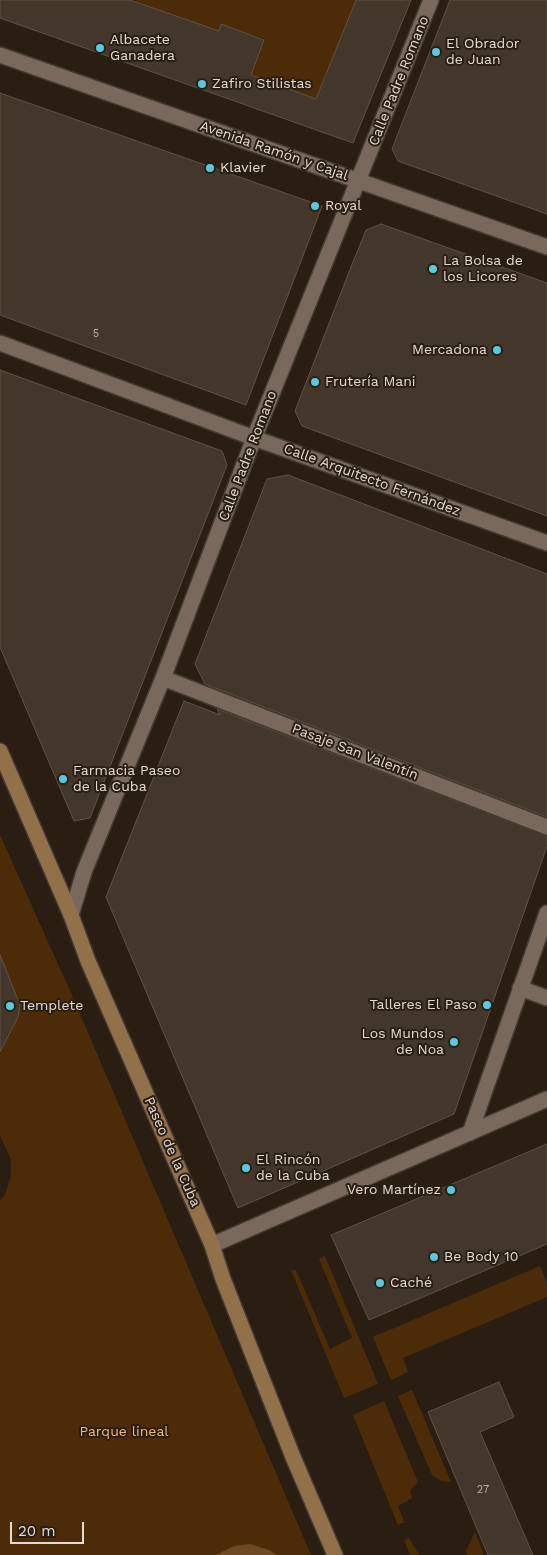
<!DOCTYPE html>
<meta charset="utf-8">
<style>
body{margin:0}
#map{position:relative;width:547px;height:1555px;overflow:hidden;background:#2a1e13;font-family:"Work Sans",sans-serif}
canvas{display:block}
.scale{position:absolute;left:10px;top:1522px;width:74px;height:22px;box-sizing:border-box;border:2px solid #e3dad3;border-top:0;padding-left:6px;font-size:15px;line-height:18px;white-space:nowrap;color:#e3dad3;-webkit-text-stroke:4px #2a1e13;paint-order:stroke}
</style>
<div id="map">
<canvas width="547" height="1555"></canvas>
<div class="scale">20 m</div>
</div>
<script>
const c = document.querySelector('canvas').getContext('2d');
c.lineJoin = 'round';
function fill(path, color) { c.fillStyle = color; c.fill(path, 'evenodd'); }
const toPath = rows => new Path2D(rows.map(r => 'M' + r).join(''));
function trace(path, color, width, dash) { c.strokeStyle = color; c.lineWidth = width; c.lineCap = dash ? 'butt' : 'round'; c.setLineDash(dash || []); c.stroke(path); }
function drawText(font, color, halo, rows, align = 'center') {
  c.font = font + ' "Work Sans",sans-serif'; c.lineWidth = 4; c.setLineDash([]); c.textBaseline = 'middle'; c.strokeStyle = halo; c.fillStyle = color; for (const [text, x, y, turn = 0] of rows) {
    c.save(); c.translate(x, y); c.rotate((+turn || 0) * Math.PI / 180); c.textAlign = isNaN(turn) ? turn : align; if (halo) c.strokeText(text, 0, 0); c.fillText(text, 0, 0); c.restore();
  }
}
const green = toPath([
 [137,0,356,0,316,99,251,75,264,39,221,24,219,31,136,2],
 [0,835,71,993,311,1555,0,1555,0,1200,5,1195,11,1175,11,1160,0,1135],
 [325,1256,378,1384,344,1398,291,1270,296,1270,330,1349,352,1338,319,1259],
 [540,1266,547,1283,547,1297,403,1358,408,1372,391,1380,373,1337],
 [412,1390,451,1482,441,1481,432,1475,398,1396],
 [384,1401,418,1482,410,1490,412,1498,398,1506,404,1522,398,1525,353,1415],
 [475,1532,484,1555,467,1555,466,1551],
 [409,1538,419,1555,410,1555,404,1540]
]);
const water = toPath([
 [250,1544,269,1550,277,1555,216,1555,234,1546]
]);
const building = toPath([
 [0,0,130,0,219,31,221,24,264,40,251,75,316,99,356,0,411,0,353,143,0,18,0,0],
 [450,0,547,0,547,214,398,161,392,149,450,0],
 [0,93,322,206,246,405,0,315,0,93],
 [381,224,547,283,547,516,302,426,295,411,349,272,366,230,381,224],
 [0,370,222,451,227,465,90,818,74,821,0,647,0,370],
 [288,475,547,574,547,817,205,684,195,664,267,479,288,475],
 [184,701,220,715,217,709,547,836,547,846,454,1114,238,1208,106,897,184,701],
 [0,955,20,1005,18,1017,0,1052,0,955],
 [547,1144,547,1244,369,1320,331,1235,547,1144],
 [499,1382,514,1417,480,1432,533,1555,488,1555,428,1412,499,1382]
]);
const street = toPath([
 [0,55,547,247],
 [0,343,254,438,547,543],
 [163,678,547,827],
 [71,915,84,872,163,678,254,438,431,0],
 [520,988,547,998],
 [470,1133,547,913],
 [212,1245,547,1099]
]);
const secondary = toPath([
 [0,751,71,915,88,961,212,1245,223,1279,293,1457,335,1555]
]);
const markers = [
 [100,48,5,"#57c9e2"],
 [436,52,5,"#57c9e2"],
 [202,84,5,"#57c9e2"],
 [210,168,5,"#57c9e2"],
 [315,206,5,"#57c9e2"],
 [433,269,5,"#57c9e2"],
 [497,350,5,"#57c9e2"],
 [315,382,5,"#57c9e2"],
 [63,779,5,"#57c9e2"],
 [487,1005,5,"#57c9e2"],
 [10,1006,5,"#57c9e2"],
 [454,1042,5,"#57c9e2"],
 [246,1168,5,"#57c9e2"],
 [451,1190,5,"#57c9e2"],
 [434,1257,5,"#57c9e2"],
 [380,1283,5,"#57c9e2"]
];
const numberNames = [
 ["5",96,334],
 ["27",483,1490]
];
const poiNames = [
 ["Albacete",110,40],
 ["Ganadera",110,56],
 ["El Obrador",446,44],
 ["de Juan",446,60],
 ["Zafiro Stilistas",212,84],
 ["Klavier",220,168],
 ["Royal",325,206],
 ["La Bolsa de",443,261],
 ["los Licores",443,277],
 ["Mercadona",487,350,"right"],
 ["Frutería Mani",325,382],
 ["Farmacia Paseo",73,771],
 ["de la Cuba",73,787],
 ["Talleres El Paso",477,1005,"right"],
 ["Templete",20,1006],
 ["Los Mundos",444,1034,"right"],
 ["de Noa",444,1050,"right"],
 ["El Rincón",256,1160],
 ["de la Cuba",256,1176],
 ["Vero Martínez",441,1190,"right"],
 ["Be Body 10",444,1257],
 ["Caché",390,1283]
];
const streetNames = [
 ["Calle Padre Romano",399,81,-68],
 ["Avenida Ramón y Cajal",274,151,19],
 ["Calle Padre Romano",248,456,-69],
 ["Calle Arquitecto Fernández",372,480,20],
 ["Pasaje San Valentín",355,752,21],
 ["Paseo de la Cuba",172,1152,66]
];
const parkNames = [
 ["Parque lineal",124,1432]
];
fill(green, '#4c2c08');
fill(water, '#6e4a24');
fill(building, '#43362a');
trace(building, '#605245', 1);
trace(street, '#443a33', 18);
trace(secondary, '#443a33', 18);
trace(street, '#78695c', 15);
trace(secondary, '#92704a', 15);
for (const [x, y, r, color] of markers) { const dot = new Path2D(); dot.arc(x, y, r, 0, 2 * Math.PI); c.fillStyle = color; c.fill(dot); trace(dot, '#2a1e13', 2); }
drawText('11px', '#bbb1a9', null, numberNames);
drawText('14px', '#e3dad3', '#2a1e13', poiNames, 'left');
drawText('14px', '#e3dad3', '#2a1e13', streetNames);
drawText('14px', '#f3b77d', '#2a1e13', parkNames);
</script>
